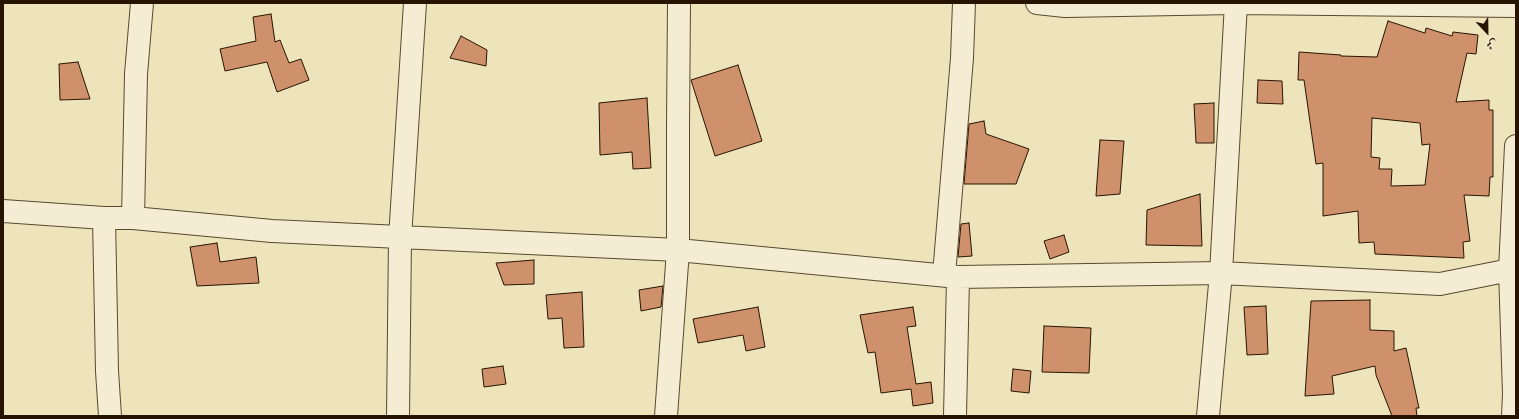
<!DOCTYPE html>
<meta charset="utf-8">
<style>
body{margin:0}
#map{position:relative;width:1519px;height:419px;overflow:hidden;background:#eee4bb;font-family:Vollkorn,Amiri,serif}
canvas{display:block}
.frame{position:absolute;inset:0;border:4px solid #271400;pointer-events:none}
.north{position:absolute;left:1467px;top:12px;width:40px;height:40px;-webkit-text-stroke:3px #f4edd3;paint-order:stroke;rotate:158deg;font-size:11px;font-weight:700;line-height:16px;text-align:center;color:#271400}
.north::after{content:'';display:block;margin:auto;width:14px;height:18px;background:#271400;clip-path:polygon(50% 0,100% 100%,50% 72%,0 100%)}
</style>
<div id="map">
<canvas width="1519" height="419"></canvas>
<div class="frame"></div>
<div class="north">ش</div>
</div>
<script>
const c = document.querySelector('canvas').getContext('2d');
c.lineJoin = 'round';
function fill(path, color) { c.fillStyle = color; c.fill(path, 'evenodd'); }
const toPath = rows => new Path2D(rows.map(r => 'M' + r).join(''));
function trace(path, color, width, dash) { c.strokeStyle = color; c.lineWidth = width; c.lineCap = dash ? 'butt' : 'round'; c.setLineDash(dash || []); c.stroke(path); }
const building = toPath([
 [271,14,275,42,280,40,289,63,301,59,309,80,277,92,267,62,225,71,220,49,256,41,253,17,271,14],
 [1388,21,1425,33,1426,28,1452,36,1453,32,1478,35,1476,54,1467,53,1456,102,1489,100,1489,110,1493,110,1493,177,1490,177,1489,196,1464,195,1470,241,1463,242,1464,258,1375,254,1374,242,1359,243,1358,211,1323,216,1323,163,1316,164,1304,80,1298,80,1299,52,1341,55,1341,56,1377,57,1388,21],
 [1372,118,1420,123,1422,145,1430,144,1425,185,1391,186,1392,169,1379,169,1380,158,1371,157,1372,118],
 [461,36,487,50,486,66,450,58,461,36],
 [78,62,90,99,60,100,59,64,78,62],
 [738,65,762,141,715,156,691,80,738,65],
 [1258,80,1282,81,1283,104,1257,103,1258,80],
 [647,98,651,168,633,169,632,152,600,155,599,103,647,98],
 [1214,103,1214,143,1196,143,1194,104,1214,103],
 [984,121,986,134,1029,149,1016,184,964,184,969,124,984,121],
 [1100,140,1124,141,1120,194,1096,196,1100,140],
 [1200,194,1202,246,1146,245,1147,210,1200,194],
 [969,223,972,256,958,257,961,224,969,223],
 [1064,235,1069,252,1050,259,1044,241,1064,235],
 [217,243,220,262,256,257,259,283,197,286,190,247,217,243],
 [534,260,534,284,504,285,496,263,534,260],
 [663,286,661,307,641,311,639,290,663,286],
 [582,292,584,347,564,348,562,318,548,319,546,295,582,292],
 [1370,300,1370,330,1394,331,1394,351,1406,348,1419,408,1416,408,1417,416,1392,416,1376,375,1375,366,1332,376,1334,394,1305,396,1311,301,1370,300],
 [1266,306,1268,354,1247,355,1244,307,1266,306],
 [758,307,765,347,746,351,743,335,698,343,693,319,758,307],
 [913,307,916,326,907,327,916,384,931,382,933,403,913,406,911,389,881,393,875,352,868,353,860,315,913,307],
 [1044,326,1091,328,1089,373,1042,372,1044,326],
 [503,366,506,384,484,387,482,369,503,366],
 [1013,369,1031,371,1029,393,1011,391,1013,369]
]);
const minor = toPath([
 [1037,3,1065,6,1235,3],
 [1238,3,1516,6],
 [3,211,104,218,133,218,272,231,678,250,958,277,1221,273,1440,284,1510,270,1516,271],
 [104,218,107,371,110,416],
 [133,218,136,74,142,3],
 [944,275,962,58,964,3],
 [398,416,400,238,415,3],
 [666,416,678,250,678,125,679,3],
 [955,416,958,277],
 [1208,416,1221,273,1236,3],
 [1513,416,1514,394,1510,270,1516,146]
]);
fill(building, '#cf916b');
trace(building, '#271400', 1);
trace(minor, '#59482f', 24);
trace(minor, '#f4edd3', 22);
</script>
